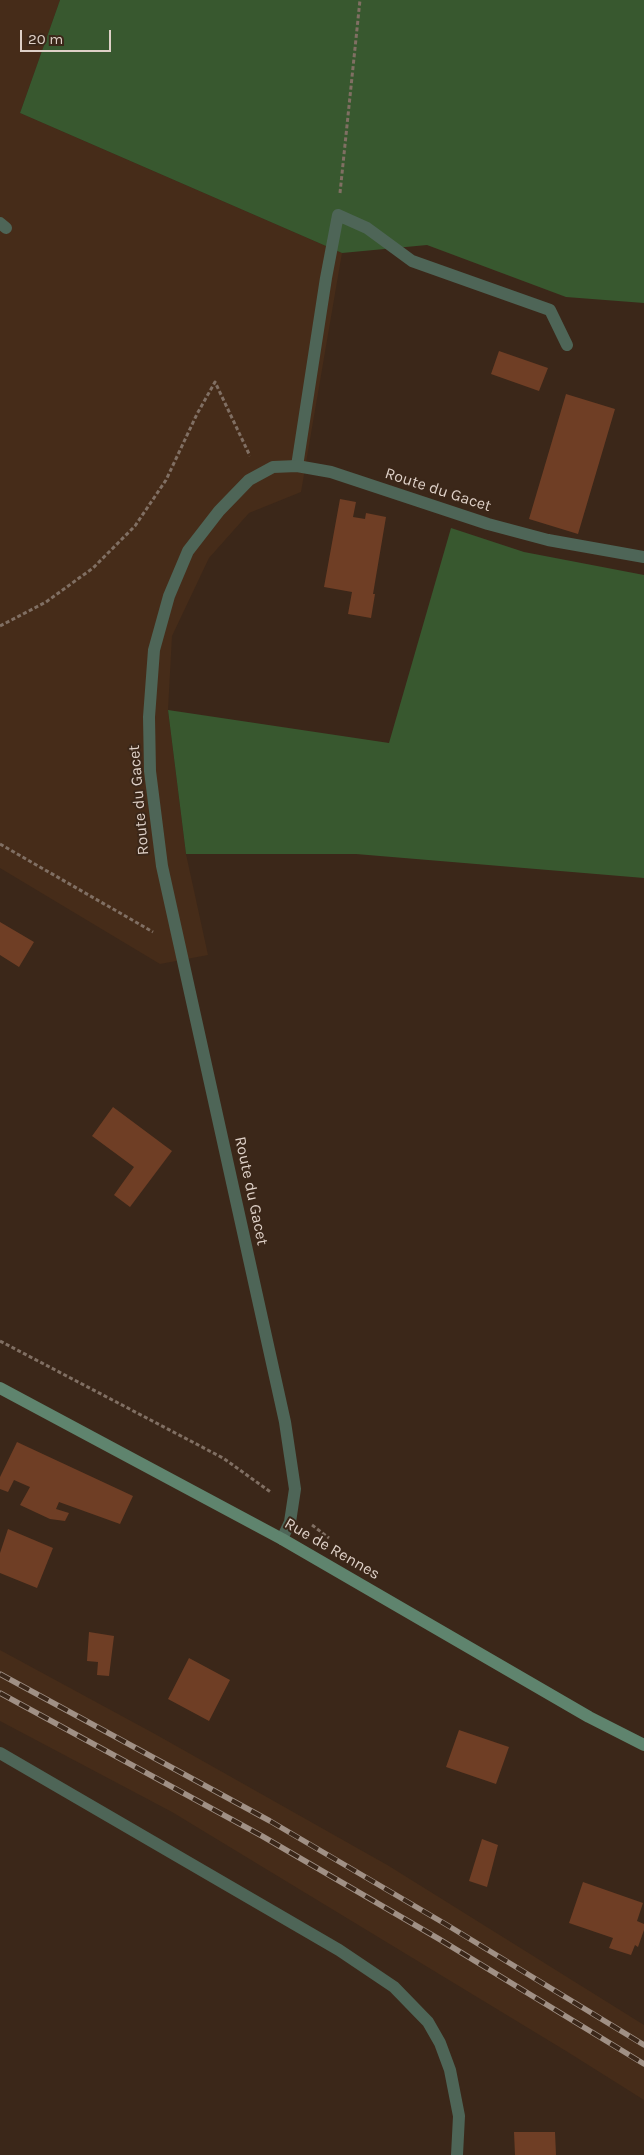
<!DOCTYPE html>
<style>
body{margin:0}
#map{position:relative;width:644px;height:2155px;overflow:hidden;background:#3b2719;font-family:Karla,sans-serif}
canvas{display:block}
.scale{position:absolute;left:20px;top:30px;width:91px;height:22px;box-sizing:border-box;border:2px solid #ded0c7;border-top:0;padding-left:6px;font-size:15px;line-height:18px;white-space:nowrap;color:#ded0c7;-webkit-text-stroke:4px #3b2719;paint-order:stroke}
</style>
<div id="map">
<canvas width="644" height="2155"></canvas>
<div class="scale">20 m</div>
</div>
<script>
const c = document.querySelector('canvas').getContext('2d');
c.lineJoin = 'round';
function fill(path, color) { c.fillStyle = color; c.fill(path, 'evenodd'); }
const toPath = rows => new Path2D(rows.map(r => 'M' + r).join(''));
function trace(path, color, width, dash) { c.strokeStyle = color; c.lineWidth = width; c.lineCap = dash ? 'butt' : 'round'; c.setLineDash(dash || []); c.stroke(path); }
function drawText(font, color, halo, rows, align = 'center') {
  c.font = font + ' Karla,sans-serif'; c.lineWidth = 4; c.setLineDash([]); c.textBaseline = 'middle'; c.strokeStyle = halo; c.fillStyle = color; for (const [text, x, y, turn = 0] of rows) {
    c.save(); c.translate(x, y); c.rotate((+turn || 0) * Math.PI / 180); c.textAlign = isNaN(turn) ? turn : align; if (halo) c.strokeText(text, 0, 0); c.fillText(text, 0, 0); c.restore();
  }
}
const built = toPath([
 [0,0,60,0,20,113,342,253,301,492,249,513,209,558,172,636,168,710,186,854,208,955,160,964,0,868],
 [0,1650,155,1734,389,1866,644,2025,644,2100,566,2051,172,1812,0,1721]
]);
const green = toPath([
 [60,0,644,0,644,303,566,297,427,245,342,253,20,113],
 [451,528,524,552,644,575,644,878,356,854,186,854,168,710,389,743]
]);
const building = toPath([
 [499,351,548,368,539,391,491,374],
 [566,394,615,409,578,534,529,519],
 [340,499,356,502,353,517,365,519,366,513,386,517,373,594,375,594,371,618,348,614,352,592,324,587],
 [0,922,34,942,19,967,0,955],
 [113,1107,172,1151,130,1207,114,1195,134,1167,92,1136],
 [17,1442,133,1496,120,1524,59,1502,56,1509,69,1513,65,1521,50,1519,20,1505,30,1487,14,1480,8,1492,0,1489,0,1477],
 [8,1529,53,1548,37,1588,0,1573,0,1553],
 [89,1632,114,1636,109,1676,97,1675,98,1662,87,1661],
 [189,1658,230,1680,209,1721,168,1699],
 [459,1730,509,1747,496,1784,446,1767],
 [482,1839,498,1845,487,1887,469,1881],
 [583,1882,643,1903,637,1921,644,1924,644,1930,638,1947,635,1945,631,1955,609,1948,613,1938,569,1923],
 [514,2132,555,2132,556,2155,515,2155]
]);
const path = toPath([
 [340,193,360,0],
 [0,626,46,602,93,568,135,526,166,480,197,414,215,382,250,456],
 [0,844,153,932],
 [0,1341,223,1458,272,1493],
 [312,1525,329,1538]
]);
const lane = toPath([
 [297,466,326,278,338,215,367,228,412,261,550,310,567,345]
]);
const street = toPath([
 [0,223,6,228],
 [282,1539,290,1522,295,1489,285,1422,162,866,150,771,149,717,154,650,169,596,188,551,219,511,249,480,273,467,297,466,331,472,488,524,548,540,644,557],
 [0,1753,339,1950,394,1987,428,2022,440,2043,450,2070,459,2116,457,2155]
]);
const secondary = toPath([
 [0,1388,282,1539,589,1717,644,1745]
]);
const rail = toPath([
 [0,1674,270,1821,447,1925,644,2045],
 [0,1693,262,1836,439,1939,644,2064]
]);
const streetNames = [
 ["Route du Gacet",438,490,18],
 ["Route du Gacet",139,800,-95],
 ["Route du Gacet",251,1191,78],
 ["Rue de Rennes",332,1549,30]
];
fill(built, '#462c19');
fill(green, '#38582f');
fill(building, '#6f3e25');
trace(path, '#806f63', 3, [4, 2.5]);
trace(lane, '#4e6557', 12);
trace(street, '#4e6557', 12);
trace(secondary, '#5f846e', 12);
trace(rail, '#a09085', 5.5);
trace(rail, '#3b2719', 4, [11]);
drawText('16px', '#ded0c7', '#3b2719', streetNames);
</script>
